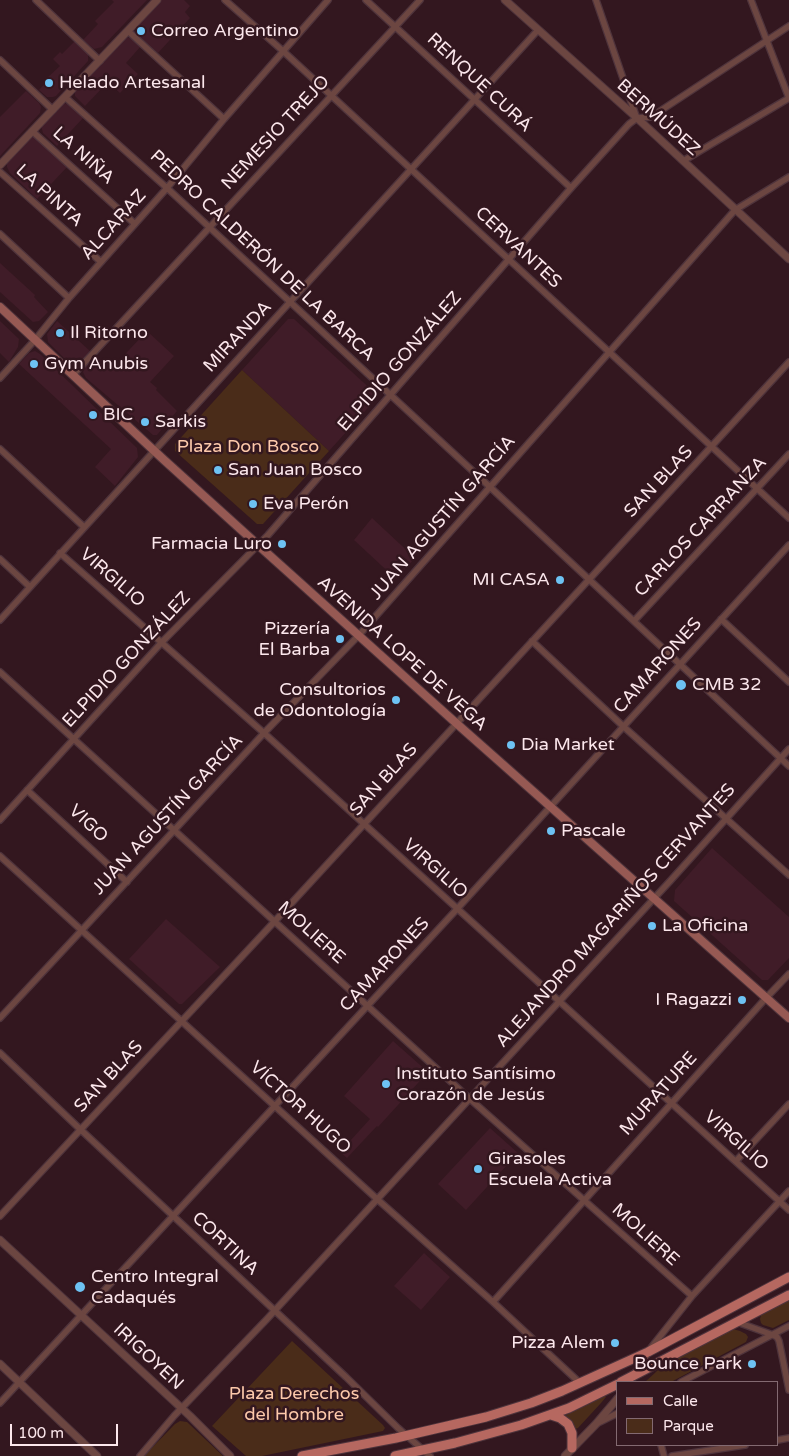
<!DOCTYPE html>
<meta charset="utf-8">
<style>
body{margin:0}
#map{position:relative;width:789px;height:1456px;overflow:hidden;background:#33171f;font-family:"Varela Round",sans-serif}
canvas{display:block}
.legend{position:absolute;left:616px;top:1381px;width:162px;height:65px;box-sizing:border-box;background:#33171f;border:1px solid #836a71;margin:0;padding:6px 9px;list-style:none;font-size:15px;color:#fce7ec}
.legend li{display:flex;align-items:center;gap:10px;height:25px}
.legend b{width:25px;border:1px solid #836a71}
.scale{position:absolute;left:10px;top:1424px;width:108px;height:22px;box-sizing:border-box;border:2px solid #fce7ec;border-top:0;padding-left:6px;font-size:15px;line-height:18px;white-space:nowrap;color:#fce7ec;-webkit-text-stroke:4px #33171f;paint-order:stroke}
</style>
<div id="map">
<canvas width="789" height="1456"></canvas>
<ul class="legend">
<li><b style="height:6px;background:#b66860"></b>Calle</li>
<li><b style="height:14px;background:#4a2c19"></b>Parque</li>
</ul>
<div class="scale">100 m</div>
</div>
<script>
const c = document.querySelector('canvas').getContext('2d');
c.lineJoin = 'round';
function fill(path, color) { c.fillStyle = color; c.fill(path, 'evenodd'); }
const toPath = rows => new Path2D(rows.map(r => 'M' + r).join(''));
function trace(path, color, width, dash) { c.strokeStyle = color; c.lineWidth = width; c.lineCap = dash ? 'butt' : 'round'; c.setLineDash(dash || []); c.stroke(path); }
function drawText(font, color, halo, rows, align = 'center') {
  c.font = font + ' "Varela Round",sans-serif'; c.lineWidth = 5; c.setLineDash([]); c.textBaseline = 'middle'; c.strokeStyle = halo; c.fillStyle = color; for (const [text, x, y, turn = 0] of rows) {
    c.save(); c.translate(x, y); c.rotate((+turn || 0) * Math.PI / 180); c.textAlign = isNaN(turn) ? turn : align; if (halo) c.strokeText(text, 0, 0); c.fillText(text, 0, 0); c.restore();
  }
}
const built = toPath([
 [112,0,147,0,102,47,94,49,83,40,98,24,95,21,114,2],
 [158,0,184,0,190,6,185,12,190,18,158,53,138,35,136,27],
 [127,37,133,39,141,46,126,63,138,74,120,93,108,82,85,106,75,96,75,90],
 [75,41,88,54,88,61,56,96,53,97,47,97,39,90,48,80,47,78,60,66,53,59,60,52,62,54],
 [26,91,39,103,41,107,40,113,0,156,0,117],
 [63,103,70,104,84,117,57,146,43,133,41,126],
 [34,136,68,166,37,199,10,173,7,167,7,162,30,137],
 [0,263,35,295,34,297,48,312,39,321,33,322,0,292],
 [288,319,294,319,375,393,375,400,329,451,242,370],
 [0,321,19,339,18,347,9,362,0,353],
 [57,321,90,351,78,364,73,364,69,363,48,342,47,334],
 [147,331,174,356,150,382,157,388,156,390,177,411,157,435,153,435,86,378,83,372,85,366,95,355,111,369],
 [35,351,40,354,137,448,138,457,115,486,95,467,111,449,19,364,29,353],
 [372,518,415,558,396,579,354,540],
 [712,848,789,917,789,958,768,980,762,980,674,901,675,890],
 [166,919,220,967,182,1004,179,1004,129,959],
 [393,1041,428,1072,378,1127,377,1126,347,1158,340,1152,370,1119,344,1096],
 [490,1128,518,1153,466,1210,438,1184],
 [424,1253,450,1277,421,1310,394,1286]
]);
const green = toPath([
 [242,370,329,451,263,524,257,524,175,451,175,444],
 [789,1300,789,1320,773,1328,763,1325,761,1323,760,1319,761,1315],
 [733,1329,740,1331,746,1334,748,1337,746,1342,671,1382,645,1382,657,1371,665,1365],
 [292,1341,383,1425,385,1428,383,1431,262,1456,246,1456,212,1426],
 [605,1396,606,1397,601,1403,578,1428,575,1429,571,1421,566,1417,566,1415],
 [180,1421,187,1422,223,1456,144,1456,175,1424]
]);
const minor = toPath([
 [36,0,100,61],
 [225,0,283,51,789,518],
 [366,0,571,188],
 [596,0,636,116],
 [751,0,789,98],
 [128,31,224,119],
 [0,60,53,110],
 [65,97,167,188,490,487,789,766],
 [32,131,135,224],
 [683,161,789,98],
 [0,172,101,262],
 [0,234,69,298],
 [73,375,420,0],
 [0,378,35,340,69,298,167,188,224,119,328,0],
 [0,449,84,527],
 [60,553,264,733,789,1210],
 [0,559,30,587],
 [721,619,789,682],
 [0,620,538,30],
 [634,621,789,454],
 [532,641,624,727,789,875],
 [0,672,470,1099,692,1296],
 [27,790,127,882],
 [0,820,162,642,268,535,571,188,629,124,637,118,651,117,789,26],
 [0,856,377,1199,493,1302,580,1383],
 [0,1018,82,930,264,733,359,635,735,210,789,177],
 [0,1053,81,1130,346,1377,398,1428,430,1456],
 [736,1161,789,1104],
 [0,1216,275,921,789,362],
 [493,1302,766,998,789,974],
 [737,1322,773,1335,777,1337,779,1341,789,1390],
 [650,1349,692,1296,789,1191],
 [681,1382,789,1326],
 [0,1403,457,909,789,545],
 [598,1423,618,1413],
 [778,1440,789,1438],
 [661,1445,664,1456],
 [140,1456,174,1416,267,1319,671,880,789,749],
 [672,1456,745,1445]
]);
const tertiary = toPath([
 [505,0,637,118,789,259],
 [0,165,157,0],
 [0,1240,190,1416,230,1456],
 [0,1364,97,1456],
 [634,1376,647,1353],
 [565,1456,596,1424,618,1398]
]);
const secondary = toPath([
 [0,307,163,459,258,545,456,723,789,1018]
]);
const primary = toPath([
 [621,1382,789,1295],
 [551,1415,560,1418,568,1424,572,1433,572,1448],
 [302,1456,396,1438,486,1417,531,1403,562,1391,648,1352,789,1277],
 [395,1456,455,1443,521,1425,569,1408,618,1384]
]);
const markers = [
 [141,31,5,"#6dc2f3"],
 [49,83,5,"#6dc2f3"],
 [60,333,5,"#6dc2f3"],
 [34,364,5,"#6dc2f3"],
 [93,415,5,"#6dc2f3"],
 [145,422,5,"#6dc2f3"],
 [218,470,5,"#6dc2f3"],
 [253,504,5,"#6dc2f3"],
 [282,544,5,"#6dc2f3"],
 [560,580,5,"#6dc2f3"],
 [340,639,5,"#6dc2f3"],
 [681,685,6,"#6dc2f3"],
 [396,700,5,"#6dc2f3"],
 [511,745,5,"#6dc2f3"],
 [551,831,5,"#6dc2f3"],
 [652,926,5,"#6dc2f3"],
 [742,1000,5,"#6dc2f3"],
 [386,1084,5,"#6dc2f3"],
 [478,1169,5,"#6dc2f3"],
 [80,1287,6,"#6dc2f3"],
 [615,1343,5,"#6dc2f3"],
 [752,1364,5,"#6dc2f3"]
];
const poiNames = [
 ["Correo Argentino",151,31],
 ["Helado Artesanal",59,83],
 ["Il Ritorno",70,333],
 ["Gym Anubis",44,364],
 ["BIC",103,415],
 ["Sarkis",155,422],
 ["San Juan Bosco",228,470],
 ["Eva Perón",263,504],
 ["Farmacia Luro",272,544,"right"],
 ["MI CASA",550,580,"right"],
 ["Pizzería",330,629,"right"],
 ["El Barba",330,650,"right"],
 ["CMB 32",692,685],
 ["Consultorios",386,690,"right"],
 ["de Odontología",386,711,"right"],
 ["Dia Market",521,745],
 ["Pascale",561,831],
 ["La Oficina",662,926],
 ["I Ragazzi",732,1000,"right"],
 ["Instituto Santísimo",396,1074],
 ["Corazón de Jesús",396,1095],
 ["Girasoles",488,1159],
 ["Escuela Activa",488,1180],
 ["Centro Integral",91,1277],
 ["Cadaqués",91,1298],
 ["Pizza Alem",605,1343,"right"],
 ["Bounce Park",742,1364,"right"]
];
const streetNames = [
 ["RENQUE CURÁ",479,83,43],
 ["BERMÚDEZ",658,118,42],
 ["NEMESIO TREJO",276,133,-47],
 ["LA NIÑA",83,156,42],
 ["LA PINTA",49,196,42],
 ["ALCARAZ",114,225,-48],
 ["CERVANTES",518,248,43],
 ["PEDRO CALDERÓN DE LA BARCA",262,256,43],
 ["MIRANDA",238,337,-47],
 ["ELPIDIO GONZÁLEZ",400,362,-49],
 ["SAN BLAS",659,482,-47],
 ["JUAN AGUSTÍN GARCÍA",443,518,-49],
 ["CARLOS CARRANZA",701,527,-47],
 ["VIRGILIO",112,578,41],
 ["AVENIDA LOPE DE VEGA",402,654,42],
 ["ELPIDIO GONZÁLEZ",127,660,-47],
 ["CAMARONES",658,666,-48],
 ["SAN BLAS",384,780,-48],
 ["JUAN AGUSTÍN GARCÍA",168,815,-47],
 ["VIGO",88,824,43],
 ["VIRGILIO",435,869,42],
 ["ALEJANDRO MAGARIÑOS CERVANTES",616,916,-48],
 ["MOLIERE",311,933,42],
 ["CAMARONES",385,965,-47],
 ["SAN BLAS",109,1077,-47],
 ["MURATURE",659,1094,-48],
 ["VÍCTOR HUGO",300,1108,42],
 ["VIRGILIO",736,1141,42],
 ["MOLIERE",645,1235,42],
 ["CORTINA",225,1244,43],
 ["IRIGOYEN",148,1357,43]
];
const parkNames = [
 ["Plaza Don Bosco",248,447],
 ["Plaza Derechos",294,1394],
 ["del Hombre",294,1415]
];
fill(built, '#401c28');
fill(green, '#4a2c19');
trace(minor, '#4f343c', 8);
trace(tertiary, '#4f343c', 9);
trace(secondary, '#4f343c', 10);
trace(primary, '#4f343c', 11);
trace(minor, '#6c4641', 5.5);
trace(tertiary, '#6c4641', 7);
trace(secondary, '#965953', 8);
trace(primary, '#b66860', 9);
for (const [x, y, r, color] of markers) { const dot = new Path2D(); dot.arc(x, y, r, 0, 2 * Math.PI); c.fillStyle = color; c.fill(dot); trace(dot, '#33171f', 2); }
drawText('18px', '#fce7ec', '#33171f', poiNames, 'left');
drawText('18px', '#fce7ec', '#33171f', streetNames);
drawText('18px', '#fdc9ab', '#33171f', parkNames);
</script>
